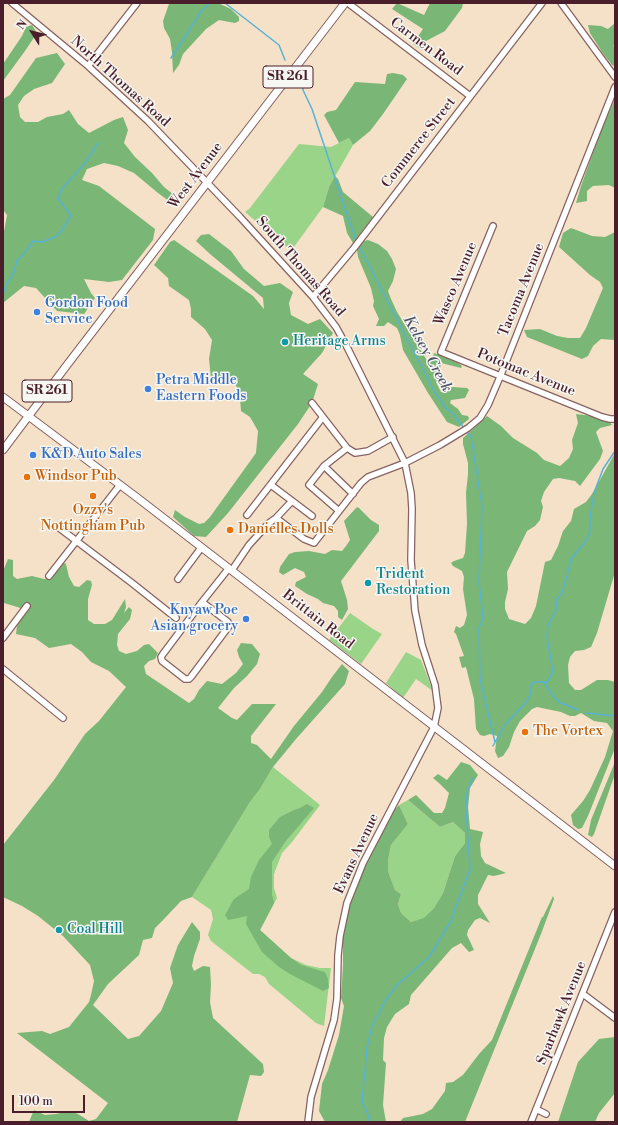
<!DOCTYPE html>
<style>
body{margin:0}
#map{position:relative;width:618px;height:1125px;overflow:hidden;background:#f4e1c7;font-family:"Libre Bodoni",serif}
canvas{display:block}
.frame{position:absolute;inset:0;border:4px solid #4a1f2b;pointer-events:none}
.north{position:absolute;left:12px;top:12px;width:40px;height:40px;-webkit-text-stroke:3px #f6f6f2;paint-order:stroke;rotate:306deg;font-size:11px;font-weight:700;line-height:16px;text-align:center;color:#4a1f2b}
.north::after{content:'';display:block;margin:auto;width:14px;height:18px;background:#4a1f2b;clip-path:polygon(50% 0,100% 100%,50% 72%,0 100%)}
.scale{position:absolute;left:12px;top:1095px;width:73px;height:18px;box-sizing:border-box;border:2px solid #4a1f2b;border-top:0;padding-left:5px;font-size:12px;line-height:14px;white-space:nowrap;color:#4a1f2b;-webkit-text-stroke:3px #f6f6f2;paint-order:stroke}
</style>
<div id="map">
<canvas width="618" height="1125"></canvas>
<div class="frame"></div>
<div class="north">N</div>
<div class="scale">100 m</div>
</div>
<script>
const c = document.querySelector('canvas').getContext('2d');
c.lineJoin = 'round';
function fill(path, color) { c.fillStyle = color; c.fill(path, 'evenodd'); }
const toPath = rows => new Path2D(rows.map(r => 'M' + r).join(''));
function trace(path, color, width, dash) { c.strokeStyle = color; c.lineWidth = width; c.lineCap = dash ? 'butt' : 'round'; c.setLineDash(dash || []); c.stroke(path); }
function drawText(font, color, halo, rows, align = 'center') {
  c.font = font + ' "Libre Bodoni",serif'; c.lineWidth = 3; c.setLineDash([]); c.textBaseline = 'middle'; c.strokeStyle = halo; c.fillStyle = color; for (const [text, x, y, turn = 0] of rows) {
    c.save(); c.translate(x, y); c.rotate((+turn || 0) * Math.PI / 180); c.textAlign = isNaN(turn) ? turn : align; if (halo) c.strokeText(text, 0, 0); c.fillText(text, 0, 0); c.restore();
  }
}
const green = toPath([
 [349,138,353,145,329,187,323,207,291,251,245,212,250,208,299,144,331,147],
 [350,613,373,629,382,634,361,664,329,640],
 [406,652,421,660,433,691,416,679,403,698,386,683],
 [273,767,320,805,292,842,282,853,274,874,274,888,277,898,260,930,291,958,306,965,320,968,331,968,324,1026,316,1023,269,984,265,977,259,974,253,974,211,941,208,935,213,919,211,910,192,897,250,802,260,789],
 [408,800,440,827,453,822,465,833,465,843,455,856,443,893,434,908,424,919,411,922,401,913,398,904,401,894,395,890,388,871,388,860,391,845,408,824,399,805]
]);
const forest = toPath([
 [172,3,218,3,231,9,239,17,239,21,235,23,219,20,206,29,183,54,179,65,173,73,172,52,170,39,164,28,163,21,169,4],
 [397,3,424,15,430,3,463,3,462,8,445,31,426,41,425,50,422,50,413,44,423,29,392,9],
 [615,23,615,45,613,46,615,47,615,66,612,65,602,52,590,33,588,25,601,26,608,29],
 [32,25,37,33,25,51,3,81,3,64,22,36,26,27],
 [57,53,65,64,52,83,34,89,24,96,18,105,20,117,25,122,38,122,47,117,63,114,69,110,78,124,89,133,114,120,123,117,128,130,124,143,135,157,152,173,164,187,174,195,173,204,158,193,134,173,118,166,104,163,87,169,82,180,99,186,155,229,153,240,122,280,109,282,84,279,91,293,95,298,84,314,57,311,36,288,24,286,3,303,3,237,7,215,3,210,3,99,10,95,36,58],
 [393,73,403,75,407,79,383,114,370,131,353,145,349,138,339,143,324,115,327,112,336,110,355,82,385,84,387,74],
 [615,99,615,188,609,185,593,186,587,191,587,201,576,203,581,186,602,128],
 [335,176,338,179,343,192,373,217,353,243,347,233,343,216,323,207,329,187],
 [571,228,592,236,605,237,615,232,615,340,601,339,593,346,588,356,582,359,527,337,524,330,540,329,557,336,568,338,580,338,586,328,603,288,600,282,590,275,559,247,563,233],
 [209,234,231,251,244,269,264,286,280,283,293,292,289,303,291,315,308,324,320,319,333,333,322,353,303,374,318,384,312,403,298,424,228,513,206,537,194,536,173,517,175,510,185,517,199,524,204,523,210,517,256,453,258,431,250,417,241,411,240,398,235,382,220,384,211,378,209,359,212,340,205,329,191,317,191,309,189,300,169,286,168,278,154,265,170,242,174,240,253,296,264,309,263,298,210,254,196,241,201,235],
 [368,240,378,244,387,251,392,259,396,269,393,281,388,291,391,299,397,312,428,362,433,356,434,353,457,362,462,366,461,368,441,363,439,373,436,382,441,392,445,392,449,388,453,387,467,388,469,390,465,398,451,400,450,403,458,409,462,415,468,416,469,419,459,427,447,422,428,393,403,350,400,335,397,328,388,322,384,326,376,326,379,319,373,306,374,301,371,288,358,257,357,250,361,242],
 [576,414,592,416,610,422,612,425,600,428,596,432,603,451,600,459,580,486,575,481,559,478,553,479,544,492,541,501,543,507,540,520,535,526,527,531,507,572,508,589,505,602,505,609,509,619,525,624,531,618,536,606,545,562,551,560,558,546,563,531,571,521,574,509,586,502,592,494,615,453,615,572,597,633,591,647,584,650,575,651,570,657,568,665,569,683,575,690,581,690,597,680,608,680,615,682,615,748,588,816,582,828,578,829,573,825,571,815,583,801,590,790,605,757,613,731,607,723,594,721,581,713,575,716,570,716,561,712,537,707,532,709,520,721,514,732,509,747,503,756,498,758,495,751,497,736,490,734,484,736,480,735,476,729,474,699,466,667,462,668,459,657,464,656,456,634,454,632,456,626,460,628,464,625,467,615,463,589,464,577,462,571,453,566,451,563,454,561,463,558,465,553,467,524,466,493,468,474,468,463,463,444,463,438,487,416,501,426,513,438,537,453,544,460,560,466,569,458,573,449,572,440,578,423],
 [357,507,359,508,371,520,379,525,379,531,341,581,347,600,348,609,342,620,338,617,338,611,334,606,323,603,318,599,307,594,295,586,296,582,306,577,304,572,295,568,283,575,279,572,280,567,289,554,295,552,309,551,325,554,332,550,342,551,346,546,350,540,344,521],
 [8,559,13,560,13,576,17,579,32,576,44,579,50,578,62,562,66,564,69,577,74,586,79,587,87,580,91,581,92,585,88,599,88,620,94,624,105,624,112,620,125,599,126,607,124,613,129,607,132,610,130,619,118,634,117,645,119,651,126,654,137,651,144,645,149,644,158,653,155,659,149,661,144,666,146,674,189,703,194,699,199,690,207,681,222,684,236,673,243,664,239,657,237,650,241,643,252,644,260,654,257,664,247,676,234,688,218,708,232,718,237,720,252,704,276,704,251,736,251,743,257,745,271,759,294,726,322,692,332,677,342,664,349,671,345,684,296,739,273,767,260,789,250,802,192,897,181,901,164,919,155,928,152,938,143,940,139,955,108,984,93,1005,128,1039,139,1036,161,1011,173,983,170,968,178,945,192,922,200,932,200,939,194,956,192,966,194,971,203,966,210,967,211,985,210,1002,213,1018,263,1064,264,1072,261,1076,250,1075,237,1122,29,1122,34,1110,45,1115,56,1114,70,1111,78,1114,89,1121,96,1119,108,1103,17,1033,42,1031,50,1034,69,1027,89,1002,91,995,94,981,90,965,63,936,38,916,22,906,3,897,3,845,54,780,85,734,99,721,126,687,109,671,91,662,82,652,71,644,49,648,35,638,16,634,17,626,27,610,4,603,3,604,3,571],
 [461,762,470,765,478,775,470,788,468,807,470,829,483,832,480,844,481,856,485,863,506,873,494,876,488,875,478,895,478,904,490,923,480,918,475,920,468,930,467,935,474,950,469,952,461,943,452,948,411,995,409,1004,395,1014,387,1027,384,1038,383,1060,386,1063,383,1105,386,1122,325,1122,319,1111,322,1084,328,1070,339,1035,344,1006,341,998,343,965,343,936,347,910,353,892,366,861,391,814,399,805,408,824,391,845,388,860,388,871,395,890,401,894,398,904,401,913,411,922,424,918,434,908,443,893,455,856,465,843,465,833,453,822,440,827,408,800,416,795,434,813,442,813,445,808,449,793,440,784,433,778,438,774,447,780],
 [615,762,615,774,594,834,592,837,588,835,591,820],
 [307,804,314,808,285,842,272,862,272,895,274,903,260,930,291,958,301,965,325,972,328,979,329,988,323,991,290,974,279,967,262,952,246,924,247,916,228,920,225,915,234,899,249,889,251,877,259,860,272,844,269,837,269,830,280,817,294,810,300,808],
 [553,896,554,899,541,934,465,1122,400,1122,403,1118,423,1114,432,1109,445,1091,446,1083,453,1082,463,1075,479,1054,492,1040,542,917,543,917],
 [615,1037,615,1093,599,1113,595,1122,558,1122,578,1062,599,1039]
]);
const stream = toPath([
 [225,3,279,45,285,60],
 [171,58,202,10,210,3],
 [303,76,303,90,312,109,356,241],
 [359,246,434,391,445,407,455,416,471,437,482,506,479,582,483,618,479,628,480,679,495,742],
 [3,294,6,285,14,272,17,260,22,256,33,241,42,242,55,237,62,230,71,215,58,199,61,190,84,164,98,143],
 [544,682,552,695,559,702,578,710],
 [586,713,615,716],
 [493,746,504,726,527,701,531,692,531,685,534,682,547,682,553,672,547,637,548,625,557,608,556,600,562,593,567,576,571,559,585,542,590,532,590,518,594,493,603,469,615,451],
 [369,1122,368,1114,362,1102,367,1048,372,1026,385,1001,397,985,429,957,451,921,470,869,466,809,467,792,473,778]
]);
const minor = toPath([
 [12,3,88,66,148,121,240,217,313,297,336,327,346,345,405,463,411,493,412,509,411,560,415,611,422,645,435,685,438,708,434,727,363,863,347,903,340,936,338,955,337,999,334,1020,311,1097,308,1122],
 [348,3,470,96],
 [561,3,615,77],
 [88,66,137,3],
 [493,226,441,352,602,417,610,419,615,419],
 [313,297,354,248,542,3],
 [312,403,347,448,355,453,368,451,393,437],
 [324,466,353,494],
 [271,485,312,516],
 [339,511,309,485,324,466,347,448],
 [247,515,323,417],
 [276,518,304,539,314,543,361,483,368,477,405,463,440,445,468,428,480,418,488,405,500,377,615,87],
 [58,527,132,583,176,618],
 [232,570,249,545,269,523,276,518,292,501],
 [49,576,120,485],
 [178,579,201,548],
 [202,602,228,622,229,626,191,677,189,679,185,679,162,661,161,657,163,654,202,602,229,568],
 [3,638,27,606],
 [3,669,63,718],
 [583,994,615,1018],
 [536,1109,546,1114],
 [531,1122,615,912]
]);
const major = toPath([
 [3,397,135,496,615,866],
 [3,450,67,365,345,3]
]);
const markers = [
 [37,312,4,"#3f7fe0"],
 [285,342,4,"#0f9aa8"],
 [148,389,4,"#3f7fe0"],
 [33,455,4,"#3f7fe0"],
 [27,477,4,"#e8710a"],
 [93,496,4,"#e8710a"],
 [230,530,4,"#e8710a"],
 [368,583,4,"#0f9aa8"],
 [246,619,4,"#3f7fe0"],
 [525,732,4,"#e8710a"],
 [59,930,4,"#0f9aa8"]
];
const shields = [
 [288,77,50],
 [47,391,50]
];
const shieldNames = [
 ["SR 261",288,77],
 ["SR 261",47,391]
];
const streetNames = [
 ["Carmen Road",426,47,37],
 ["North Thomas Road",120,82,42],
 ["Commerce Street",419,143,-52],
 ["West Avenue",196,176,-53],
 ["South Thomas Road",300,267,49],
 ["Wasco Avenue",456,284,-67],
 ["Tacoma Avenue",522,290,-68],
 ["Potomac Avenue",526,373,22],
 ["Brittain Road",318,620,38],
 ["Evans Avenue",357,854,-65],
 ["Sparhawk Avenue",562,1013,-68]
];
const shopNames = [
 ["Gordon Food",45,304],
 ["Service",45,320],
 ["Petra Middle",156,381],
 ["Eastern Foods",156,397],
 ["K&D Auto Sales",41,455],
 ["Knyaw Poe",238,611,"right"],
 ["Asian grocery",238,627,"right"]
];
const cultureNames = [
 ["Heritage Arms",293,342],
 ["Trident",376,575],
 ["Restoration",376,591],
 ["Coal Hill",67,930]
];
const foodNames = [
 ["Windsor Pub",35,477],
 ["Ozzy's",93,511,"center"],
 ["Nottingham Pub",93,527,"center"],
 ["Danielles Dolls",238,530],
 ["The Vortex",533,732]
];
const waterNames = [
 ["Kelsey Creek",427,354,61]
];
fill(green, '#99d489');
fill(forest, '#7ab675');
trace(stream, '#57b3d5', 1.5);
trace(minor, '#866362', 8);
trace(major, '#866362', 9);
trace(minor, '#fff', 5.5);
trace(major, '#fff', 7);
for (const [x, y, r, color] of markers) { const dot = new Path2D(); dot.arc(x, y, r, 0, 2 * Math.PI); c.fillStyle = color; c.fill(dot); trace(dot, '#f6f6f2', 1.5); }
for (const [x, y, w] of shields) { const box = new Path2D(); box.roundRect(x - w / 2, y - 11, w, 22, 3); c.fillStyle = '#f6f6f2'; c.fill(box); trace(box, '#4a1f2b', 1); }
drawText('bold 13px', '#4a1f2b', null, shieldNames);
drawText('14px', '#4a1f2b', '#f6f6f2', streetNames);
drawText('14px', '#366cbe', '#f6f6f2', shopNames, 'left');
drawText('14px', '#0d838f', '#f6f6f2', cultureNames, 'left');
drawText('14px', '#c56008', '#f6f6f2', foodNames, 'left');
drawText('italic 15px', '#4f5366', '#f6f6f2', waterNames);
</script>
